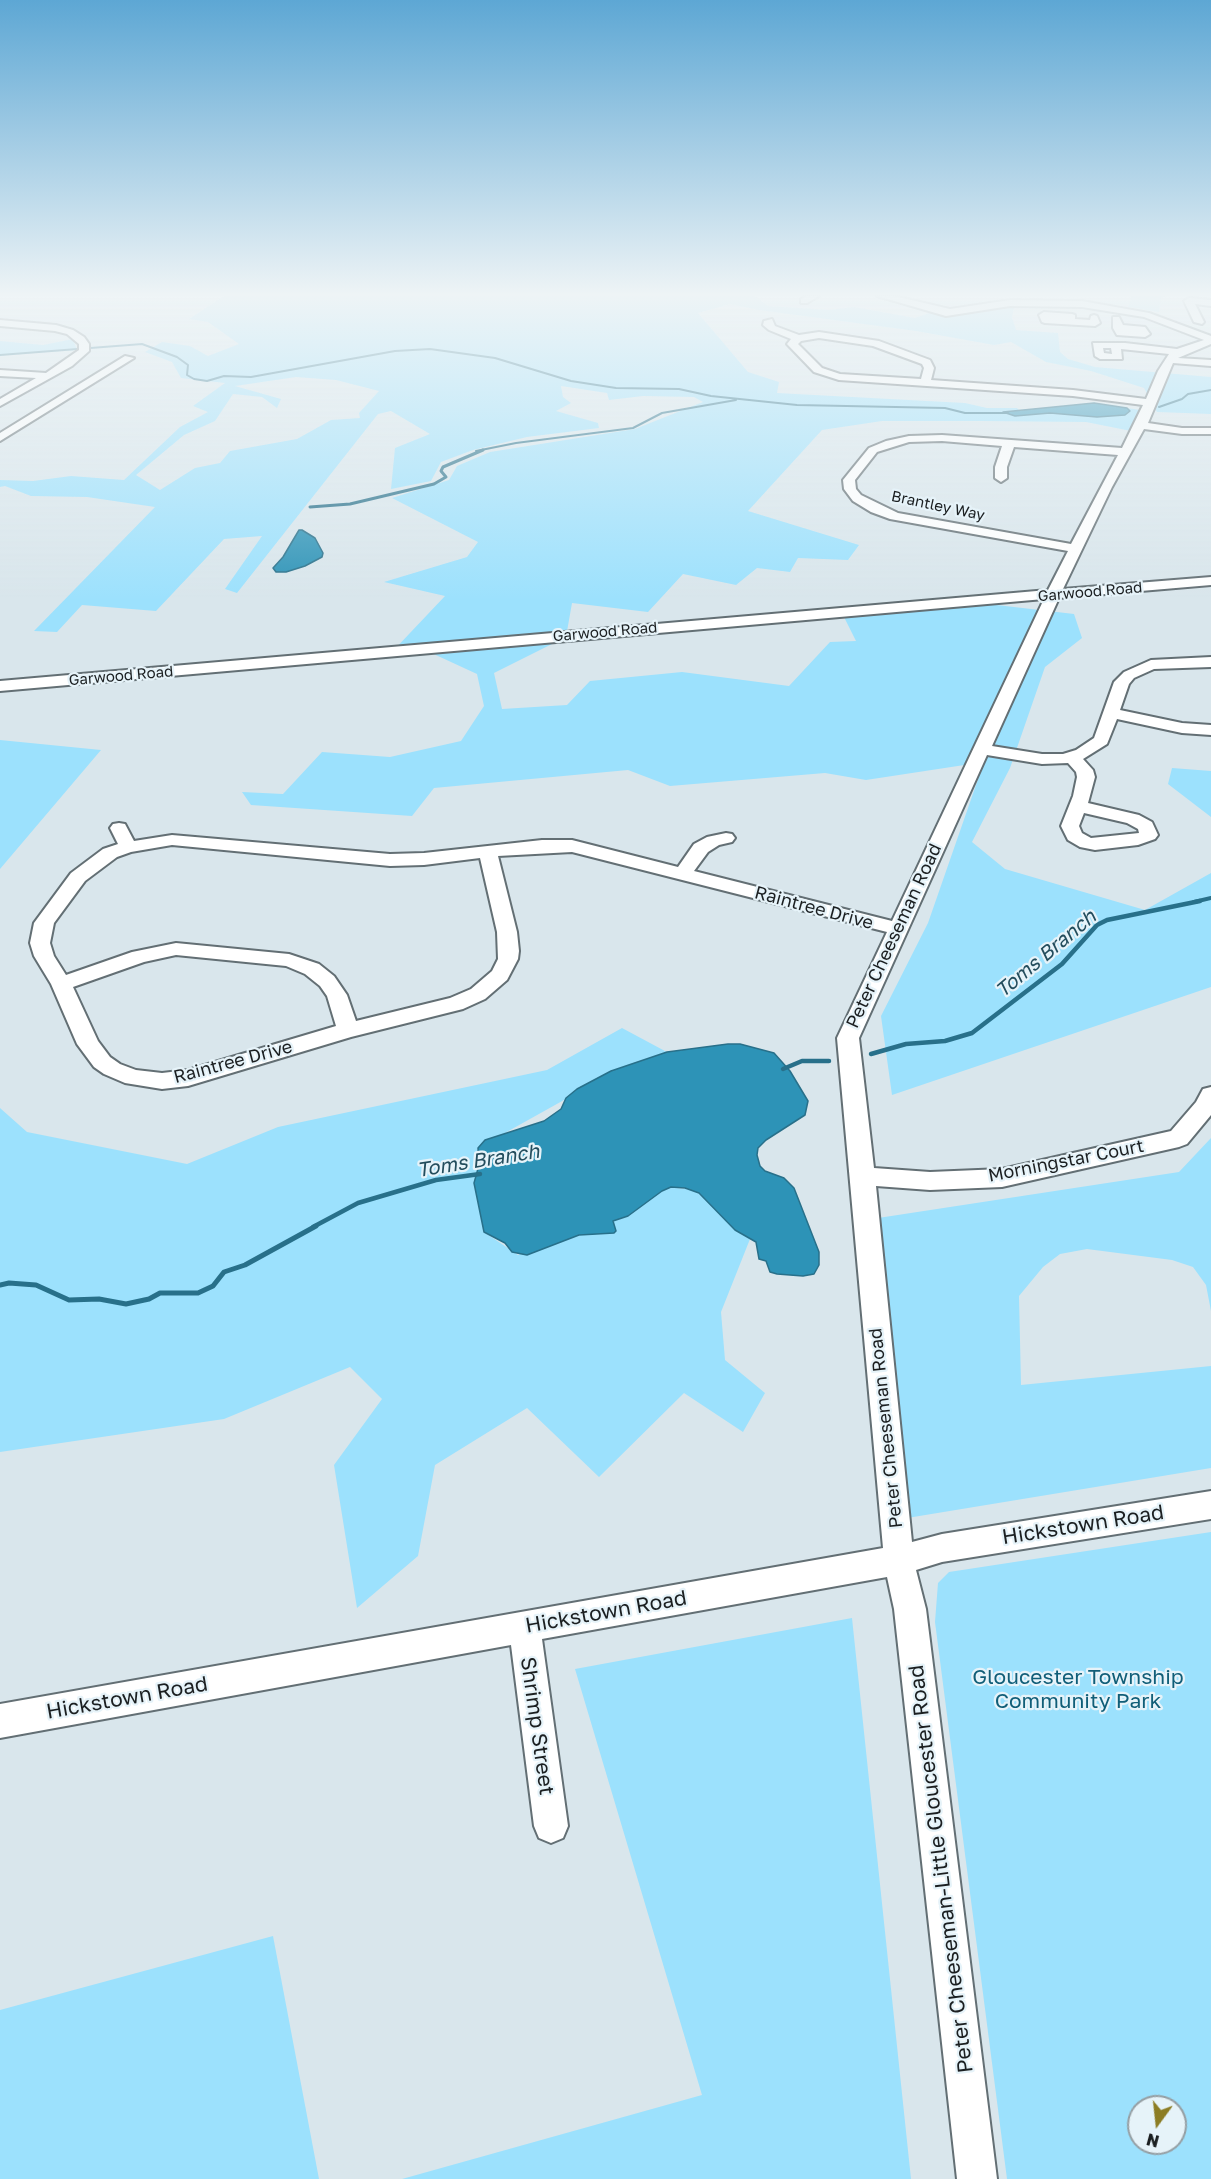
<!DOCTYPE html>
<style>
body{margin:0}
#map{position:relative;width:1211px;height:2179px;overflow:hidden;background:#d9e6ec;font-family:"Golos Text",sans-serif}
canvas{display:block}
.north{position:absolute;left:1127px;top:2095px;width:60px;height:60px;box-sizing:border-box;background:#e6f3f9;border:2px solid #959ea3;border-radius:50%;rotate:195deg;font-size:16px;font-weight:700;line-height:24px;text-align:center;color:#1b1f21}
.north::after{content:'';display:block;margin:auto;width:21px;height:27px;background:#8c7d24;clip-path:polygon(50% 0,100% 100%,50% 72%,0 100%)}
</style>
<div id="map">
<canvas width="1211" height="2179"></canvas>
<div class="north">N</div>
</div>
<script>
const c = document.querySelector('canvas').getContext('2d');
c.lineJoin = 'round';
function fill(path, color) { c.fillStyle = color; c.fill(path, 'evenodd'); }
const toPath = rows => new Path2D(rows.map(r => 'M' + r).join(''));
function trace(path, color, width, dash) { c.strokeStyle = color; c.lineWidth = width; c.lineCap = dash ? 'butt' : 'round'; c.setLineDash(dash || []); c.stroke(path); }
function drawText(font, color, halo, rows, align = 'center') {
  c.font = font + ' "Golos Text",sans-serif'; c.lineWidth = 4.5; c.setLineDash([]); c.textBaseline = 'middle'; c.strokeStyle = halo; c.fillStyle = color; for (const [text, x, y, turn = 0] of rows) {
    c.save(); c.translate(x, y); c.rotate((+turn || 0) * Math.PI / 180); c.textAlign = isNaN(turn) ? turn : align; if (halo) c.strokeText(text, 0, 0); c.fillText(text, 0, 0); c.restore();
  }
}
const green = toPath([
 [224,296,755,296,768,306,829,310,854,307,915,318,932,312,945,316,977,308,1015,304,1012,317,1016,330,1058,333,1060,352,1068,359,1095,367,1211,377,1211,414,1157,412,1144,388,1091,371,1046,362,1011,342,994,345,916,331,759,310,730,304,698,313,748,372,779,382,777,393,965,403,987,408,1017,408,1020,411,1094,403,1140,410,1131,431,1086,422,981,421,882,421,822,430,748,511,859,545,848,560,798,558,790,572,757,568,736,585,683,574,648,612,572,603,566,637,494,673,502,709,567,705,590,681,682,672,789,686,830,642,856,641,841,611,971,602,1074,614,1082,638,1045,667,1010,768,972,842,1005,869,1145,910,1211,873,1211,987,892,1095,881,1016,928,923,984,762,866,780,825,773,670,786,628,770,434,788,412,816,251,805,242,792,283,794,322,752,390,757,461,741,484,706,477,674,425,650,392,652,445,596,384,582,467,557,478,542,392,498,449,480,457,466,490,452,635,429,703,402,694,397,643,396,609,400,607,393,561,386,563,397,571,403,556,411,598,423,599,428,527,437,473,450,441,462,431,481,391,489,395,448,430,434,391,411,378,414,237,593,225,589,262,536,224,539,156,611,82,605,57,632,34,631,155,507,87,497,31,496,5,486,0,487,0,480,33,481,71,476,124,480,180,427,208,412,193,406,225,383,181,378,172,362,145,352,162,342,190,346,208,356,239,344,208,322,189,319],
 [296,377,336,380,379,391,359,413,360,418,331,420,297,439,230,451,220,463,195,468,160,490,136,475,184,435,215,421,233,394,262,397,277,408,281,399,235,386],
 [1132,296,1165,296,1161,298,1159,312,1128,307],
 [73,339,77,350,0,355,0,341,43,345],
 [0,740,101,750,0,869],
 [1172,768,1211,771,1211,817,1168,784],
 [622,1028,678,1058,607,1076,478,1148,484,1232,518,1255,658,1186,695,1190,750,1239,721,1312,725,1360,765,1393,743,1432,684,1393,599,1477,527,1408,435,1465,418,1556,357,1608,334,1465,382,1399,350,1367,224,1419,0,1452,0,1108,27,1132,187,1164,278,1127,547,1070],
 [1211,1138,1211,1311,1206,1285,1193,1267,1172,1260,1087,1249,1060,1254,1043,1267,1019,1296,1021,1385,1211,1366,1211,1468,895,1520,865,1220,1179,1172],
 [1211,1532,1211,2179,1007,2179,935,1622,938,1583,949,1572],
 [1139,2107,1175,2107,1175,2143,1139,2143],
 [852,1618,911,2179,402,2179,702,2095,575,1669],
 [273,1936,319,2179,0,2179,0,2010]
]);
const water = toPath([
 [1094,403,1127,408,1130,411,1125,415,1097,417,1050,413,1015,416,1003,412,1094,403],
 [299,530,302,530,315,538,323,553,322,557,305,566,286,572,276,572,273,568,283,557,299,530],
 [728,1044,740,1044,774,1053,790,1071,808,1101,805,1115,766,1140,758,1148,757,1155,760,1166,765,1171,784,1178,794,1188,819,1252,819,1265,814,1274,803,1276,777,1274,770,1272,766,1261,759,1259,756,1242,735,1230,699,1193,685,1188,671,1187,662,1191,628,1216,613,1221,616,1231,614,1233,579,1235,527,1255,512,1252,505,1243,484,1232,474,1183,479,1165,478,1148,485,1140,544,1121,561,1109,566,1098,577,1089,611,1071,667,1052,728,1044]
]);
const streamFar4 = toPath([
 [0,355,142,344,177,357,188,365,187,375,194,379,207,381,224,376,251,377,395,351,430,349,495,358,571,381,616,388,679,389,711,396,797,405,945,408,965,413,1008,413],
 [1159,407,1182,399,1188,394,1211,390],
 [476,451,516,443,633,428,662,413,736,400]
]);
const streamFar3 = toPath([
 [310,507,350,504,434,484,446,477,441,471,443,467,483,450]
]);
const streamFar2 = toPath([
 [1194,902,1211,898]
]);
const streamFar1 = toPath([
 [871,1054,906,1044,945,1041,972,1033,1062,964,1097,925,1107,920,1200,901],
 [783,1069,802,1061,829,1061],
 [313,1227,358,1203,436,1180,480,1174]
]);
const stream = toPath([
 [0,1285,9,1283,36,1285,69,1300,99,1299,126,1304,149,1299,160,1293,198,1293,213,1286,224,1272,245,1265,316,1226]
]);
const minor = toPath([
 [807,296,819,296,807,303,801,303,801,299,807,296],
 [877,296,894,296,950,309,1010,300,1082,301,1149,313,1211,336,1211,344,1178,358,1211,360,1211,366,1173,363,1148,423,1182,428,1211,428,1211,434,1182,434,1144,429,1112,487,1063,589,1211,577,1211,585,1059,598,992,746,1042,754,1063,754,1076,750,1094,738,1114,682,1124,672,1151,660,1211,657,1211,667,1154,669,1134,678,1129,684,1120,710,1182,723,1211,725,1211,735,1182,733,1117,719,1107,744,1083,759,1093,770,1095,777,1088,803,1139,815,1152,822,1158,835,1155,839,1138,845,1095,850,1080,847,1068,840,1061,826,1073,796,1077,777,1076,772,1068,763,1042,764,987,755,859,1038,874,1168,930,1172,1002,1169,1171,1131,1196,1102,1203,1089,1211,1087,1211,1115,1187,1144,1179,1147,1002,1187,930,1190,876,1186,912,1542,942,1534,1211,1491,1211,1519,942,1562,916,1570,926,1609,997,2179,957,2179,894,1609,887,1577,542,1639,568,1826,563,1838,551,1843,539,1838,534,1826,511,1645,0,1738,0,1704,883,1548,837,1038,887,932,572,852,498,856,517,932,519,951,518,959,507,980,485,999,463,1009,351,1037,188,1086,162,1089,125,1083,104,1074,94,1067,77,1044,51,984,34,956,30,943,34,923,71,873,103,849,118,844,110,828,113,824,119,823,125,824,134,841,172,835,390,854,424,853,542,840,572,840,678,867,694,844,707,837,726,833,732,834,735,838,732,842,719,845,708,852,694,871,892,921,1044,599,0,691,0,681,1048,590,1068,551,890,519,871,512,853,501,844,489,843,480,869,448,886,441,909,436,942,435,1122,448,1143,405,1073,396,839,380,814,372,787,344,791,339,769,330,763,325,764,321,772,319,775,326,799,335,819,332,879,341,930,360,934,368,931,380,1073,390,1146,399,1158,371,1169,354,1121,349,1122,359,1100,359,1095,356,1093,343,1125,343,1177,349,1204,340,1144,317,1082,307,1010,306,946,316,877,296],
 [819,338,873,346,922,364,924,368,921,379,840,374,822,368,798,344,801,341,819,338],
 [1103,348,1111,348,1112,354,1104,353,1103,348],
 [942,441,1002,446,995,467,995,478,1001,482,1007,478,1007,467,1014,447,1118,455,1071,544,898,513,861,495,856,489,855,480,877,452,909,442,942,441],
 [1084,813,1127,823,1138,829,1139,833,1091,838,1082,833,1079,826,1084,813],
 [172,845,390,866,424,865,480,858,497,932,498,959,492,971,471,989,450,998,356,1021,347,995,334,976,319,964,289,954,176,943,132,952,66,975,54,956,50,943,54,923,85,881,117,857,131,852,172,845],
 [176,955,286,966,305,974,320,986,327,996,336,1026,188,1070,162,1073,136,1070,120,1064,110,1057,98,1041,73,987,144,962,176,955],
 [1189,298,1211,300,1211,306,1195,304,1204,322,1202,324,1194,322,1184,301,1189,298],
 [1044,312,1072,314,1075,315,1075,319,1090,320,1091,316,1094,315,1097,316,1100,323,1095,326,1045,323,1042,322,1039,315,1044,312],
 [1113,317,1119,317,1123,325,1145,327,1150,334,1145,337,1117,335,1113,328,1113,317],
 [0,320,56,325,73,330,84,337,89,344,89,351,72,366,0,406,0,399,36,378,0,376,0,370,46,373,79,350,79,344,67,334,55,331,0,326,0,320],
 [125,356,134,358,0,441,0,433,125,356]
]);
const farStreetnames = [
 ["Brantley Way",938,506,12],
 ["Garwood Road",1090,592,-5],
 ["Garwood Road",605,632,-5],
 ["Garwood Road",121,676,-5]
];
const streetNames = [
 ["Raintree Drive",814,908,15],
 ["Peter Cheeseman Road",894,936,-65],
 ["Raintree Drive",233,1062,-15],
 ["Morningstar Court",1066,1161,-11],
 ["Peter Cheeseman Road",886,1428,-96]
];
const waterNames = [
 ["Toms Branch",1046,954,-40],
 ["Toms Branch",478,1161,-9]
];
const nearStreetnames = [
 ["Hickstown Road",1083,1525,-9],
 ["Hickstown Road",606,1612,-10],
 ["Hickstown Road",127,1698,-10],
 ["Shrimp Street",537,1726,82],
 ["Peter Cheeseman-Little Gloucester Road",941,1869,-97]
];
const nearParknames = [
 ["Gloucester Township",1078,1677],
 ["Community Park",1078,1701]
];
fill(green, '#9ce1fd');
fill(water, '#2d93b7');
trace(water, '#28708a', 1.5);
trace(streamFar4, '#28708a', 2);
trace(streamFar3, '#28708a', 3);
trace(streamFar2, '#28708a', 4);
trace(streamFar1, '#28708a', 4.5);
trace(stream, '#28708a', 5);
trace(minor, '#636f74', 4);
fill(minor, '#fff');
const sky = c.createLinearGradient(0, 0, 0, 601);
sky.addColorStop(0, '#5da7d4');
sky.addColorStop(0.49, '#eef4f6');
sky.addColorStop(1, '#eef4f600');
c.fillStyle = sky;
c.fillRect(0, 0, 1211, 601);
drawText('15px', '#1b1f21', '#e6f3f9', farStreetnames);
drawText('18px', '#1b1f21', '#e6f3f9', streetNames);
drawText('italic 20px', '#234d5d', '#e6f3f9', waterNames);
drawText('21px', '#1b1f21', '#e6f3f9', nearStreetnames);
drawText('21px', '#105e78', '#e6f3f9', nearParknames);
</script>
